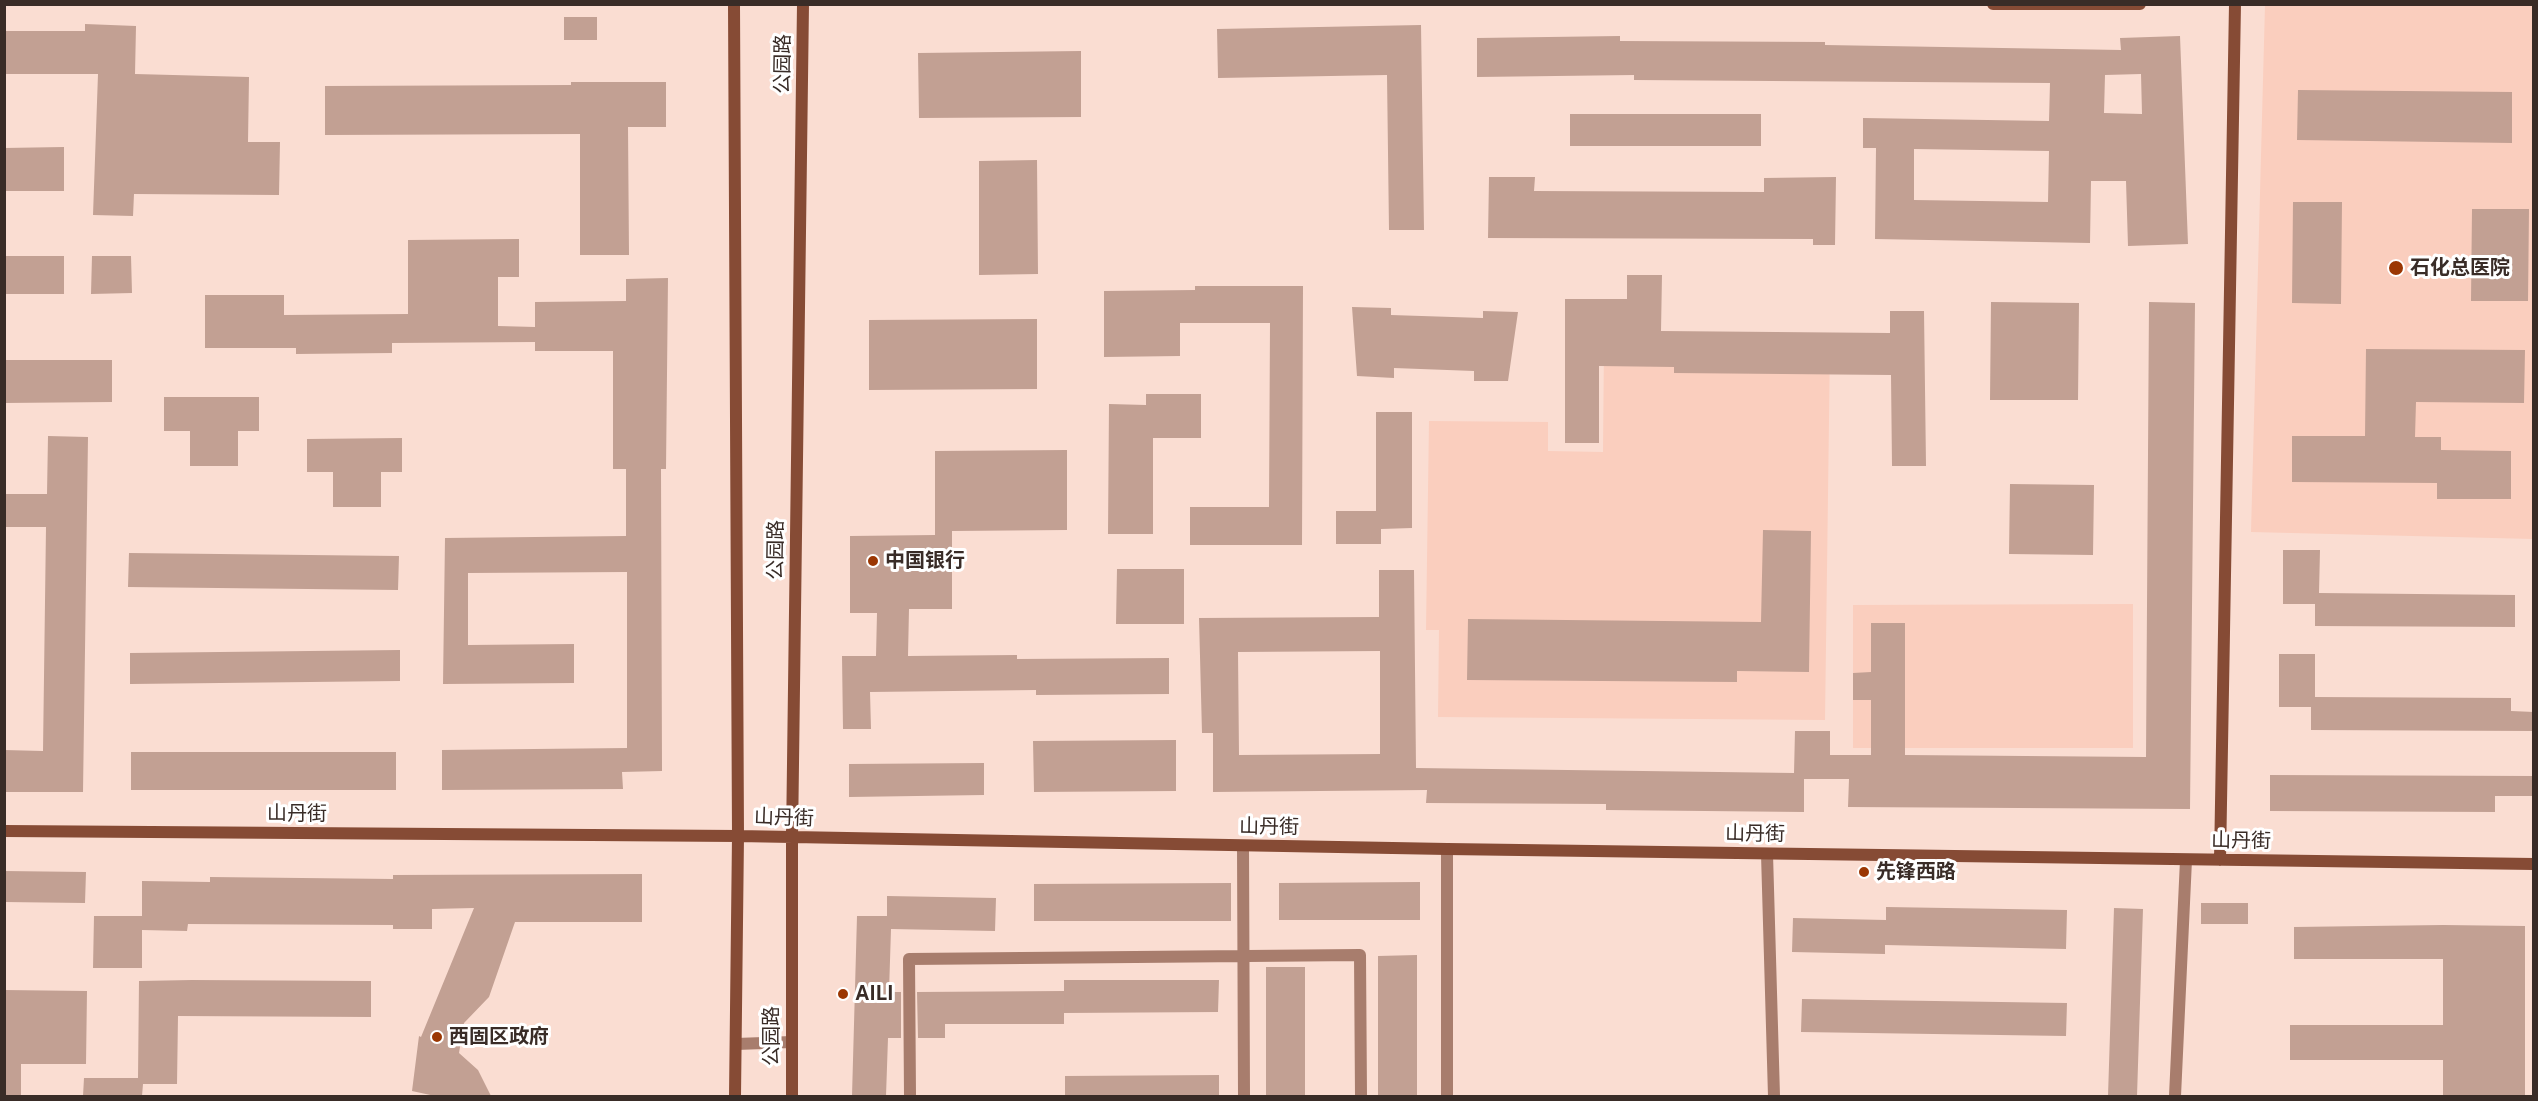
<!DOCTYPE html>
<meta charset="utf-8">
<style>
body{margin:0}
#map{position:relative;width:2538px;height:1101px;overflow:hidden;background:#faddd2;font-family:"Public Sans",sans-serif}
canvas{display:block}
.frame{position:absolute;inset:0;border:6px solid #392c27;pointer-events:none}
</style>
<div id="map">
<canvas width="2538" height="1101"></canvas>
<div class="frame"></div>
</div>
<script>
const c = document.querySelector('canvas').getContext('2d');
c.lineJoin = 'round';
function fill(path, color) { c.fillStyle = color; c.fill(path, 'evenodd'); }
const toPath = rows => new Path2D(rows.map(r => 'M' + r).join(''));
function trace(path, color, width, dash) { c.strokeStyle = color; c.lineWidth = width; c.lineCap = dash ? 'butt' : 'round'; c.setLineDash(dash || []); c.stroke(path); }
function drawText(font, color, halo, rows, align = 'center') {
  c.font = font + ' "Public Sans","Noto Sans SC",sans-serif'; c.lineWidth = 6; c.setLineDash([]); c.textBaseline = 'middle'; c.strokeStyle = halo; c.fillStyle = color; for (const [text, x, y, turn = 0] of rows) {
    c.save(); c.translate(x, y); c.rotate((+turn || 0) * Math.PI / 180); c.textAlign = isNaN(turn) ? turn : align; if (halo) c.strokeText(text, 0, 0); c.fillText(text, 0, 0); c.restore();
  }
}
const built = toPath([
 [2265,5,2533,5,2533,539,2251,532],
 [1604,342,1830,344,1825,720,1438,717,1439,630,1426,630,1429,421,1548,422,1548,451,1603,452],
 [2133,604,2133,748,1853,748,1853,605]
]);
const building = toPath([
 [564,17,597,17,597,40,564,40],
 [85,24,136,26,135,74,249,77,248,142,280,142,279,195,134,194,133,216,93,215,98,74,4,74,4,31,85,31],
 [1421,25,1424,230,1389,230,1387,75,1218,78,1217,29],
 [1620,36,1620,41,1825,42,1825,45,2121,50,2120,38,2180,36,2188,244,2128,246,2126,181,2091,181,2090,243,1875,239,1876,148,1863,148,1863,118,2049,121,2050,83,1634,80,1634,75,1477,77,1477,38],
 [2141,74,2142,114,2104,113,2105,75],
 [1914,149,2049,151,2048,202,1914,200],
 [1081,51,1081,117,919,118,918,53],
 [571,82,666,82,666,127,628,127,629,255,580,255,580,134,325,135,325,86,571,85],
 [2298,90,2512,92,2512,143,2297,140],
 [1570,114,1761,114,1761,146,1570,146],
 [64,147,64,191,4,191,4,148],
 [1037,160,1038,274,979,275,979,161],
 [1489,177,1535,177,1534,191,1764,192,1764,178,1836,177,1835,245,1813,245,1813,239,1488,238],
 [2293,202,2342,202,2341,304,2292,303],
 [2472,209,2529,209,2528,301,2471,301],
 [519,239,519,277,498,277,498,326,535,327,535,302,626,301,626,279,668,278,666,469,661,469,662,771,622,772,623,789,442,790,442,750,627,748,627,572,468,573,468,645,574,644,574,683,443,684,445,538,626,536,626,469,613,469,613,351,535,351,535,342,392,343,392,353,296,354,296,348,205,348,205,295,284,295,284,315,408,314,408,240],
 [4,256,64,256,64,294,4,294],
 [92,256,131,256,132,293,91,294],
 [1627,275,1662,275,1661,331,1890,333,1890,311,1924,311,1926,466,1892,466,1891,375,1674,373,1674,367,1599,366,1599,443,1565,443,1565,299,1627,299],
 [1195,286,1303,286,1302,545,1190,545,1190,507,1269,507,1270,323,1180,323,1180,356,1104,357,1104,291,1195,290],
 [1991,302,2079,303,2078,400,1990,400],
 [2149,302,2195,303,2190,809,1848,807,1849,779,1804,779,1804,812,1606,810,1606,804,1426,803,1427,790,1213,792,1213,733,1202,733,1199,618,1379,617,1379,570,1414,570,1416,768,1794,773,1795,731,1830,731,1830,755,1871,755,1871,700,1853,700,1853,673,1871,672,1871,623,1905,623,1905,755,2146,757],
 [1380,651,1380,754,1239,755,1238,652],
 [1352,307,1391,308,1391,315,1483,318,1483,311,1518,312,1508,381,1474,381,1474,371,1394,368,1394,378,1357,376],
 [1037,319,1037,389,869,390,869,320],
 [2366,349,2525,350,2524,403,2416,402,2415,437,2441,437,2441,450,2511,451,2511,499,2437,499,2437,483,2292,482,2292,436,2365,436],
 [4,360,112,360,112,402,4,403],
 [1146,394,1201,394,1201,438,1153,438,1153,534,1108,534,1109,404,1146,405],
 [164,397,259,397,259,431,238,431,238,466,190,466,190,431,164,431],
 [1376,412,1412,412,1412,528,1381,529,1381,544,1336,544,1336,511,1376,511],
 [48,436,88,437,83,792,4,792,4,750,43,751,46,527,4,527,4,494,47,494],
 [402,438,402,472,381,472,381,507,333,507,333,472,307,472,307,439],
 [1067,450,1067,530,952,531,952,609,909,609,908,656,1017,655,1017,659,1169,658,1169,694,1036,695,1036,690,870,692,871,729,843,729,842,656,876,656,877,613,850,613,850,536,935,535,935,451],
 [2010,484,2094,485,2093,555,2009,554],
 [1763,530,1811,531,1809,672,1737,671,1737,682,1467,680,1468,619,1761,622],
 [2283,550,2320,550,2319,593,2515,595,2515,627,2315,626,2315,604,2283,604],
 [129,553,399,556,398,590,128,587],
 [1117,569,1184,569,1184,624,1116,624],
 [400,650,400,681,130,684,130,653],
 [2279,654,2315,654,2315,697,2511,698,2511,711,2534,712,2534,731,2311,730,2311,707,2279,707],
 [1176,740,1176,791,1034,792,1033,741],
 [131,752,396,752,396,790,131,790],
 [984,763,984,795,849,797,849,764],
 [2270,775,2534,776,2534,796,2495,796,2495,812,2270,811],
 [4,871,86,872,85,903,4,902],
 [642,874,642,922,515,922,489,997,464,1023,459,1053,478,1070,491,1096,435,1096,412,1091,419,1036,421,1037,474,908,432,909,432,929,393,929,393,925,188,924,187,931,142,930,142,968,93,968,94,916,142,916,142,881,210,882,210,877,393,879,393,875],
 [1420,882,1420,920,1279,920,1279,883],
 [1231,883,1231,921,1034,921,1034,884],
 [887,896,996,898,995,931,891,929,889,992,901,992,901,1038,888,1038,886,1096,852,1096,857,916,887,916],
 [2201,903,2248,903,2248,924,2201,924],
 [1886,907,2067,910,2066,949,1885,945,1885,954,1792,952,1793,918,1886,920],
 [2114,908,2143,909,2137,1096,2108,1096],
 [2443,925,2525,926,2525,1096,2443,1096,2443,1060,2290,1060,2290,1025,2443,1025,2443,959,2294,959,2294,927],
 [1417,955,1417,1096,1378,1096,1378,956],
 [1266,967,1305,967,1305,1096,1266,1096],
 [192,980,371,981,371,1017,178,1016,177,1084,143,1084,142,1096,83,1096,84,1078,138,1078,139,981],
 [1064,980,1219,980,1218,1012,1064,1013,1064,1024,945,1024,945,1038,918,1038,917,992,1064,991],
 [4,990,87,991,86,1064,21,1064,21,1096,4,1096],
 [1802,999,2067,1003,2066,1036,1801,1032],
 [1219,1075,1219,1096,1065,1096,1065,1076]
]);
const street = toPath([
 [1243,846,1244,1096],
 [1447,849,1447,1096],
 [1767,854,1774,1096],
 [736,1044,792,1042],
 [910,1096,909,959,1360,955,1361,1096],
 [2175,1096,2186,860]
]);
const secondary = toPath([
 [734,4,738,836,735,1096],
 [1993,4,2140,4],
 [4,831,738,836,1447,849,2534,864],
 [2220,860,2235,4],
 [792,1096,792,839,803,4]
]);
const markers = [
 [2396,268,8,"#9b3703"],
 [873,561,6,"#9b3703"],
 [1864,872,6,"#9b3703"],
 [843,994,6,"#9b3703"],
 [437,1037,6,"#9b3703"]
];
const streetNames = [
 ["公园路",783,64,-89],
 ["公园路",776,550,-89],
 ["山丹街",297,814],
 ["山丹街",784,818,2],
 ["山丹街",1269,827,1],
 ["山丹街",1755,834,1],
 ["山丹街",2241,841,1],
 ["公园路",772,1036,-90]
];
const poiNames = [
 ["石化总医院",2410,268],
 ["中国银行",885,561],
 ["先锋西路",1876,872],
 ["AILI",855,994],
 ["西固区政府",449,1037]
];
fill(built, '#facebe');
fill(building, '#c2a093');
trace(street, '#a87d6d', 12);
trace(secondary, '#864b35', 12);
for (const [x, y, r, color] of markers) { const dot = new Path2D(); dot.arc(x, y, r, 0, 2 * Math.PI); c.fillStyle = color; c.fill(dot); trace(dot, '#fff', 2); }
drawText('20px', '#392c27', '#fff', streetNames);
drawText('bold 20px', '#392c27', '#fff', poiNames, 'left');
</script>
